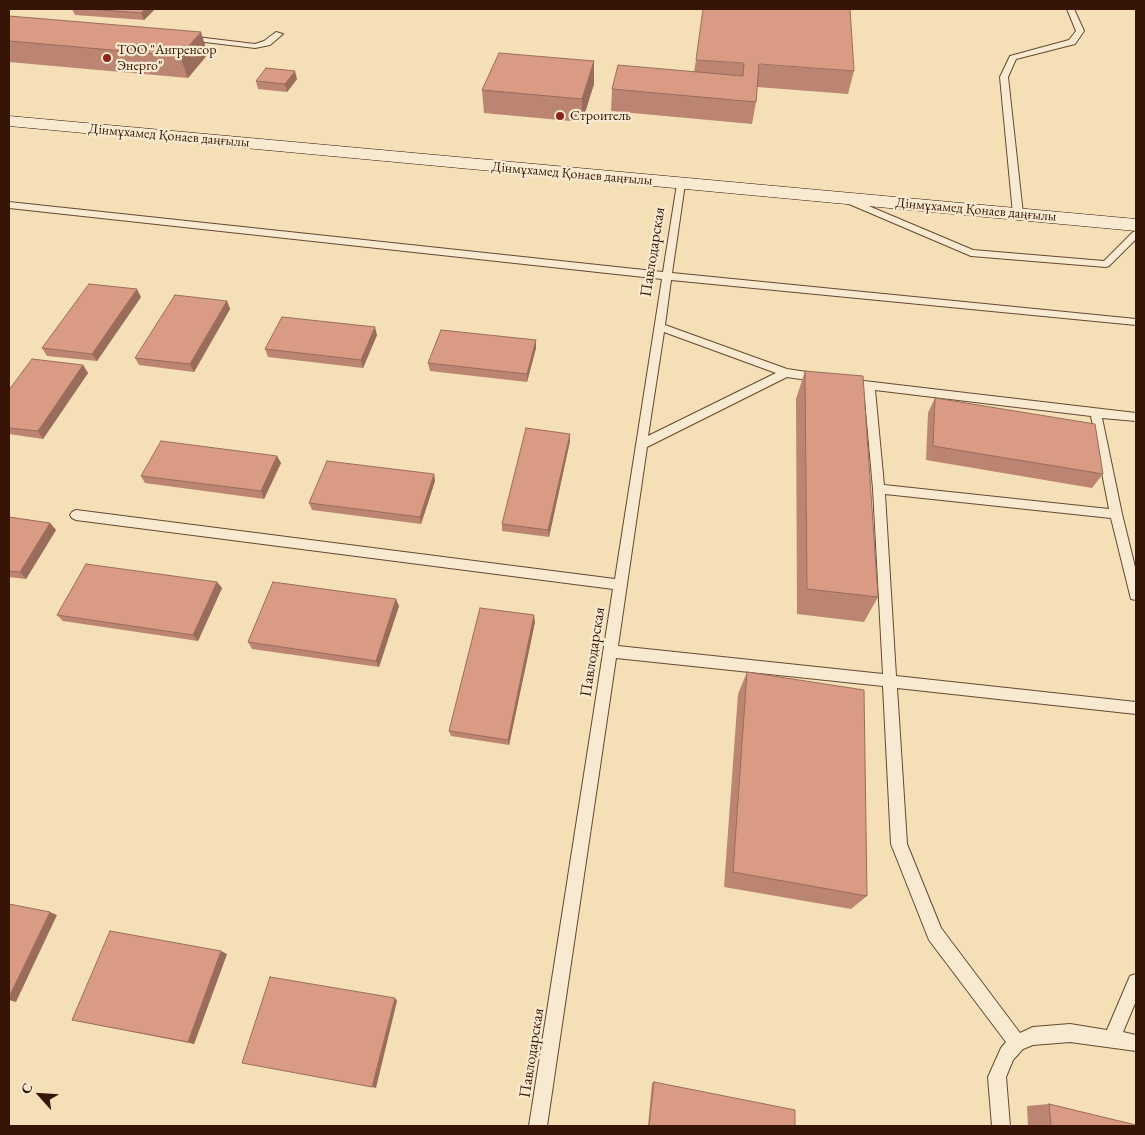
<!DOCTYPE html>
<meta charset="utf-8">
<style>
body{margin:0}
#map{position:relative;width:1145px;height:1135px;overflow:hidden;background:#f4dfb6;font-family:"EB Garamond",serif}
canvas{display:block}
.frame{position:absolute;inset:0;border:10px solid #361507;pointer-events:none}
.north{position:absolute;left:15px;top:1070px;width:50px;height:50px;-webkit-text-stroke:4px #f8ead0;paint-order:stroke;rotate:296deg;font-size:14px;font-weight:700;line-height:20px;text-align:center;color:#361507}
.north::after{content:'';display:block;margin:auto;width:18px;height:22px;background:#361507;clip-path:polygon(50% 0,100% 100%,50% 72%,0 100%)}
</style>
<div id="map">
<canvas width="1145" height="1135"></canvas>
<div class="frame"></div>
<div class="north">С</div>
</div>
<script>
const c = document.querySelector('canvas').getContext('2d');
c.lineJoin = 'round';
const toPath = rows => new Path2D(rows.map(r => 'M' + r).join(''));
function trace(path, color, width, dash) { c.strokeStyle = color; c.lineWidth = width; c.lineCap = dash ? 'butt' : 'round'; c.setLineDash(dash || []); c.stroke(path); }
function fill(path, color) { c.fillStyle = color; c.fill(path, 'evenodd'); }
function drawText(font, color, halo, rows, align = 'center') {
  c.font = font + ' "EB Garamond",serif'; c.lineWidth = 4.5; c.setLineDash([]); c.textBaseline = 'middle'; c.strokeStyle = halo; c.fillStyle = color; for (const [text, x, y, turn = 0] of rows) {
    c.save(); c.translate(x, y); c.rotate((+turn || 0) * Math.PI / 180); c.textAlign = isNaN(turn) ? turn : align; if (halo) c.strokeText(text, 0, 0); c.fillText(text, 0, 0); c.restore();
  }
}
const lane = toPath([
 [1067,9,1074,9,1084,31,1075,44,1016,59,1008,77,1023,214,1018,217,1013,214,1000,77,1010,56,1069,40,1076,31,1067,9],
 [276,32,283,34,270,45,255,48,188,40,184,38,188,36,255,44,264,41,276,32],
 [681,181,685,184,672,273,1136,319,1136,325,671,280,665,325,787,369,820,374,825,378,820,382,787,377,647,447,618,646,883,674,873,489,864,389,843,386,842,383,843,380,847,379,1136,413,1136,421,1102,418,1122,514,1136,571,1136,600,1131,599,1130,595,1111,518,885,494,896,676,1136,702,1136,714,897,688,907,844,941,928,1020,1033,1033,1027,1070,1024,1107,1030,1130,976,1136,974,1136,1001,1123,1032,1136,1035,1136,1051,1070,1042,1033,1045,1023,1049,1013,1060,1006,1077,1010,1126,992,1126,988,1077,1001,1048,1006,1042,929,940,891,844,883,686,616,658,547,1126,529,1126,613,589,76,520,72,518,70,515,72,512,76,510,615,579,662,279,9,208,9,202,663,272,677,184,681,181],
 [664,332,776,373,648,436,664,332],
 [875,390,1091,416,1109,509,884,485,875,390],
 [845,196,973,250,1104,261,1133,232,1136,231,1136,239,1109,266,1106,267,971,256,842,201,842,197,845,196]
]);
const secondary = toPath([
 [9,116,1136,219,1136,231,9,126,9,116]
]);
const wall = toPath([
 [72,9,155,9,144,20,75,15],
 [9,16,208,54,188,78,9,62],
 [696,60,854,71,848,94,757,87,756,102,752,124,611,111,612,89,694,72],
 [594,61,594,84,582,122,484,113,482,90],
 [297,79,287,92,258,89,256,81],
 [141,297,97,361,47,356,42,348],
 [227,301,230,309,194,372,139,365,135,358],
 [377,335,363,368,268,357,265,349],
 [536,340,536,348,527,382,430,371,428,363],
 [83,365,88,373,43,439,9,434,9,390],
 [805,371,878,597,864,622,797,614,796,399],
 [935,398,1103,474,1092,488,926,460,928,413],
 [570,441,549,537,502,531,502,524],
 [277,456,281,463,264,499,145,483,141,476],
 [434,474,435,481,421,524,312,510,309,503],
 [9,517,50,523,56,530,26,579,9,577],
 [217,582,222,588,198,641,63,621,57,615],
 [399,606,379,667,252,649,248,642],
 [535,622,509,745,451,736,449,731],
 [747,672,867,896,851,909,724,887,738,694],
 [227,954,194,1044,72,1020],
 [654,1082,795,1126,648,1126,652,1083],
 [1049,1104,1136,1126,1028,1126,1027,1106]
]);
const shadedWall = toPath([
 [145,9,155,9,144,20,141,13],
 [201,32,208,54,188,78,180,56],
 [594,61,594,84,582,122,582,99],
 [295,71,297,79,287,92,285,84],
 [137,289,141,297,97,361,92,354],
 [227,301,230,309,194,372,190,364],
 [375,327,377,335,363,368,361,360],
 [536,340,536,348,527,382,527,374],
 [83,365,88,373,43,439,38,431],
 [570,434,570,441,549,537,548,530],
 [277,456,281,463,264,499,261,491],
 [434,474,435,481,421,524,420,517],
 [50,523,56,530,26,579,20,572],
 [217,582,222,588,198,641,193,635],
 [396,599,399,606,379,667,376,661],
 [534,615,535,622,509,745,508,740],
 [50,912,57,915,16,1002,9,1000,9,997],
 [221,951,227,954,194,1044,188,1042],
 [395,998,397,1001,376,1088,372,1087]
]);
const building = toPath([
 [89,9,145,9,141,13,89,9],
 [703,9,850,9,854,71,759,64,756,102,612,89,618,65,743,76,744,63,696,60,703,9],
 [9,16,201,32,180,56,9,41,9,16],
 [499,53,594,61,582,99,482,90,499,53],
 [266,68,295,71,285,84,256,81,266,68],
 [89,284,137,289,92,354,42,348,89,284],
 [175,295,227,301,190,364,135,358,175,295],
 [282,317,375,327,361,360,265,349,282,317],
 [441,330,536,340,527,374,428,363,441,330],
 [32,359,83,365,38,431,9,428,9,390,32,359],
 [805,371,863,376,878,597,807,589,805,371],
 [935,398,1095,424,1103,474,933,446,935,398],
 [526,428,570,434,548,530,502,524,526,428],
 [161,441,277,456,261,491,141,476,161,441],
 [327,461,434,474,420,517,309,503,327,461],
 [9,517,50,523,20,572,9,571,9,517],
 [86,564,217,582,193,635,57,615,86,564],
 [273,582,396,599,376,661,248,642,273,582],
 [480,608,534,615,508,740,449,731,480,608],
 [747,672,864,690,867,896,733,872,747,672],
 [9,904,50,912,9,997,9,904],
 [110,931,221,951,188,1042,72,1020,110,931],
 [270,977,395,998,372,1087,242,1063,270,977],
 [654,1082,795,1110,795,1126,649,1126,654,1082],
 [1049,1104,1136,1125,1136,1126,1051,1126,1049,1104]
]);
const markers = [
 [107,58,5,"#8f2418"],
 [560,116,5,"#8f2418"]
];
const farPoinames = [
 ["ТОО \"Ангренсор",117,50],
 ["Энерго\"",117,66],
 ["Строитель",570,116]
];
const farStreetnames = [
 ["Дінмұхамед Қонаев даңғылы",169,136,5],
 ["Дінмұхамед Қонаев даңғылы",572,174,5],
 ["Дінмұхамед Қонаев даңғылы",976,210,5]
];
const streetNames = [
 ["Павлодарская",653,252,-81],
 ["Павлодарская",593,652,-81],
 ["Павлодарская",532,1053,-81]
];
trace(lane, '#664833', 2);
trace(secondary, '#361507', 1);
fill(lane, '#f8ead0');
fill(secondary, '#f8ead0');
fill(wall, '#bb8572');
fill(shadedWall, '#996c5c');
fill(building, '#da9b84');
trace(building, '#996c5c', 1);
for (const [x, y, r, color] of markers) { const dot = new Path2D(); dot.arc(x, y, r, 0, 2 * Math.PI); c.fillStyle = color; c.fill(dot); trace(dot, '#f8ead0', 2); }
drawText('14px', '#361507', '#f8ead0', farPoinames, 'left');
drawText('14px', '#361507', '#f8ead0', farStreetnames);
drawText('16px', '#361507', '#f8ead0', streetNames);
</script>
